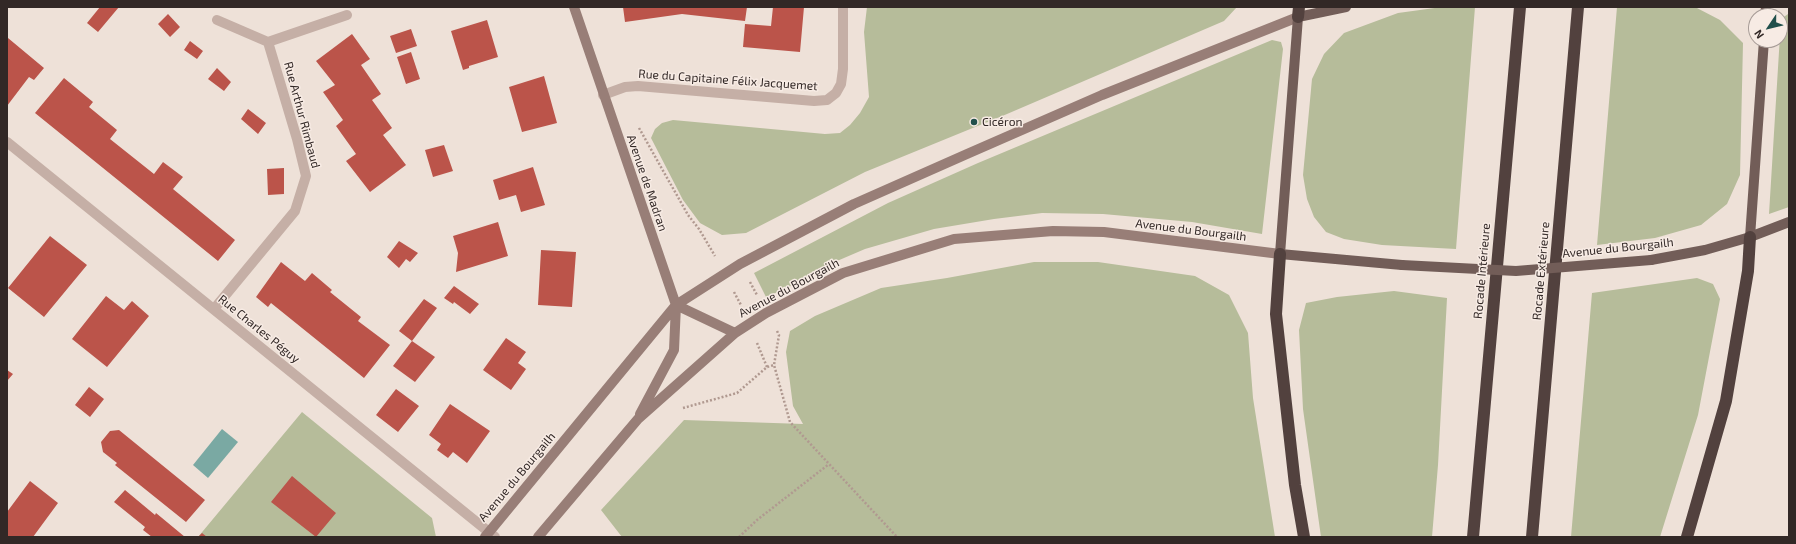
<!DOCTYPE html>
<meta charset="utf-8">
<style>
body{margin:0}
#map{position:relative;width:1796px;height:544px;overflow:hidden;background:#eee1d8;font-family:"Exo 2",sans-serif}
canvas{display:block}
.frame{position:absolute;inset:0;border:8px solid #322826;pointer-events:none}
.north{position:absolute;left:1748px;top:8px;width:40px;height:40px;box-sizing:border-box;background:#f7ebe4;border:1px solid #a89d98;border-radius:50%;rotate:235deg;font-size:11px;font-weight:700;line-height:16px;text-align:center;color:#322826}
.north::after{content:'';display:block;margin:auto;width:14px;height:18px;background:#204f4b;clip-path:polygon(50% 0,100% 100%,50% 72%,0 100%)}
</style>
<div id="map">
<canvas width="1796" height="544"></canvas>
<div class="frame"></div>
<div class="north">N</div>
</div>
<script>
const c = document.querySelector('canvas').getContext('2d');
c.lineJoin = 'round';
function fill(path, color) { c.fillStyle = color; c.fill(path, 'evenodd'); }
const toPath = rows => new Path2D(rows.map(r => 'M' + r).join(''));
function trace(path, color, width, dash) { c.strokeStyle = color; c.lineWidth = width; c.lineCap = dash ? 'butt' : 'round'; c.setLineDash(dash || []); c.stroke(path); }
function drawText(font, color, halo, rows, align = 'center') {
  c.font = font + ' "Exo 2",sans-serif'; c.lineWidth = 3; c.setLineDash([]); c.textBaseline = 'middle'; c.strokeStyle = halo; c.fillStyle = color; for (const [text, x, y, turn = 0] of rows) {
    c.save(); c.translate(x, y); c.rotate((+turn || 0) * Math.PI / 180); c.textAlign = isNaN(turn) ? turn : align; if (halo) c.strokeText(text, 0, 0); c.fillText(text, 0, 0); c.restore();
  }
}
const green = toPath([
 [867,7,1237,7,1224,21,1007,114,865,172,746,233,722,235,700,223,683,200,651,138,655,129,662,123,673,120,825,134,840,133,850,125,860,113,869,97,864,32],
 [1442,7,1475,7,1456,249,1382,245,1344,239,1326,232,1314,217,1307,199,1303,175,1312,79,1324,54,1344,33,1398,13],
 [1617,7,1695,7,1720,20,1743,43,1740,175,1727,204,1701,225,1655,238,1597,245],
 [1788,14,1789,207,1769,214,1781,19],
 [1272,40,1281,42,1283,49,1262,234,1192,222,1103,214,1042,213,994,219,934,229,865,249,837,261,787,288,766,297,754,273,888,203,978,163],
 [1034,262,1098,262,1195,276,1229,295,1248,333,1253,398,1275,537,622,537,601,510,684,420,803,424,793,406,786,352,790,331,815,316,881,288,947,278],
 [1697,278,1713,284,1720,299,1698,415,1660,537,1571,537,1592,293],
 [1394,291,1447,298,1438,465,1432,537,1321,537,1303,409,1299,330,1306,303,1337,297],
 [302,412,432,518,436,537,198,537]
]);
const water = toPath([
 [222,429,238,442,208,478,193,465]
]);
const building = toPath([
 [100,7,119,7,98,32,87,23],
 [623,7,747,7,745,21,682,14,625,22],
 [773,7,804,7,800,52,743,47,745,24,771,26],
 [168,14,180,27,170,37,158,24],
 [487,20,498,57,469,66,469,68,463,70,451,31],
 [411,29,417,46,396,53,390,36],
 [352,34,370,59,361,65,381,94,372,100,392,128,383,135,406,165,370,192,346,161,356,154,336,126,343,120,323,92,335,85,316,61],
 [8,38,44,68,34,80,29,77,7,106],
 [190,41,203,51,197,59,184,50],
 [411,52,420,79,406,84,397,57],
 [217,68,231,82,224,91,208,79],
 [544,76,557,123,522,132,509,87],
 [64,78,93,102,89,107,117,130,110,139,154,174,163,162,183,177,173,189,235,240,218,261,35,113],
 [248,109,266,123,258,134,241,119],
 [444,145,453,171,433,177,425,150],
 [533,167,545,205,521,212,516,195,499,200,493,180],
 [284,168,284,194,268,195,267,169],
 [498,222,508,256,456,272,458,253,453,236],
 [50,236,87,265,44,317,8,288],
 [399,241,418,253,410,262,406,259,399,268,387,257],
 [541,250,576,252,572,307,538,305],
 [281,262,305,281,312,273,332,290,330,292,361,317,358,321,390,345,364,378,271,303,268,307,256,297],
 [454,286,479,304,470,314,454,302,453,304,444,298],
 [106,296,124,310,132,301,149,316,107,367,72,339],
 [424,299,437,308,412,341,399,331],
 [506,338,526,352,518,363,526,369,511,390,483,370],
 [412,341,435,357,415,382,393,366],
 [7,370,13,374,7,381],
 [89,387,104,399,90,417,75,405],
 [396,389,419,406,398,432,376,415],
 [450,404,490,431,467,463,453,452,448,458,437,450,441,444,429,435],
 [119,430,205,500,186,522,115,465,117,463,103,452,101,442,110,431],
 [292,476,336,513,316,537,271,502],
 [30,481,58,503,33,537,7,537,7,512],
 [125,490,155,515,156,513,185,537,152,537,143,530,145,527,114,502],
 [202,533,207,537,198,537]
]);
const path = toPath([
 [639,128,688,215,699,229,715,256],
 [750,282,757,295],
 [734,292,741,305],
 [777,331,779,335,774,365,790,422,897,537],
 [757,343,767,367],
 [683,408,737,393,767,367,774,365],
 [739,537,757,520,829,464]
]);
const street = toPath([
 [268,42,347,15],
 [603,95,625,87,638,86,814,101,827,100,836,93,841,84,843,69,843,7],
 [7,142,495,537],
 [214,309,295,211,306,176,297,139,268,42,217,20]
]);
const secondary = toPath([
 [574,7,676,305,674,350,640,414],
 [676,305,735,333],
 [485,537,676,305,740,264,854,204,967,154,1102,95,1298,17],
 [538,537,638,419,735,333,766,313,843,273,954,239,1053,231,1104,232,1280,254]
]);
const primary = toPath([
 [1346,7,1298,17,1280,254,1402,265],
 [1765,16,1766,7],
 [1750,237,1764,40],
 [1651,260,1705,250,1750,237,1789,222]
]);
const highway = toPath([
 [1298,17,1299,7],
 [1280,254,1276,314,1295,485,1304,537],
 [1473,537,1520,7],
 [1532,537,1578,7],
 [1687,537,1726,401,1748,271,1750,237]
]);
const primaryBridge = toPath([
 [1402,265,1516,271,1651,260]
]);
const markers = [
 [974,122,4,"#204f4b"]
];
const streetNames = [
 ["Rue du Capitaine Félix Jacquemet",728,80,4],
 ["Rue Arthur Rimbaud",302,115,75],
 ["Avenue de Madran",647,183,71],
 ["Avenue du Bourgailh",1191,230,7],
 ["Avenue du Bourgailh",1618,248,-6],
 ["Rocade Intérieure",1482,271,-85],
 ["Rocade Extérieure",1541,271,-85],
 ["Avenue du Bourgailh",789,288,-28],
 ["Rue Charles Péguy",259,329,39],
 ["Avenue du Bourgailh",517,477,-50]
];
const poiNames = [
 ["Cicéron",982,122]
];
fill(green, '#b6bc9a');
fill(water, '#7aa9a3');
fill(building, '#bb544a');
trace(path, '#b09990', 2.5, [2, 2]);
trace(street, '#c5afa6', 10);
trace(secondary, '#987e77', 10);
trace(primary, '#725d58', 10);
trace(highway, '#52413e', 12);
trace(primaryBridge, '#725d58', 10);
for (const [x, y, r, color] of markers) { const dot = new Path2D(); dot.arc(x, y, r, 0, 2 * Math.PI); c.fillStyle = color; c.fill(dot); trace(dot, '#f7ebe4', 1.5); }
drawText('12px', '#322826', '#f7ebe4', streetNames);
drawText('12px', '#322826', '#f7ebe4', poiNames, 'left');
</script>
